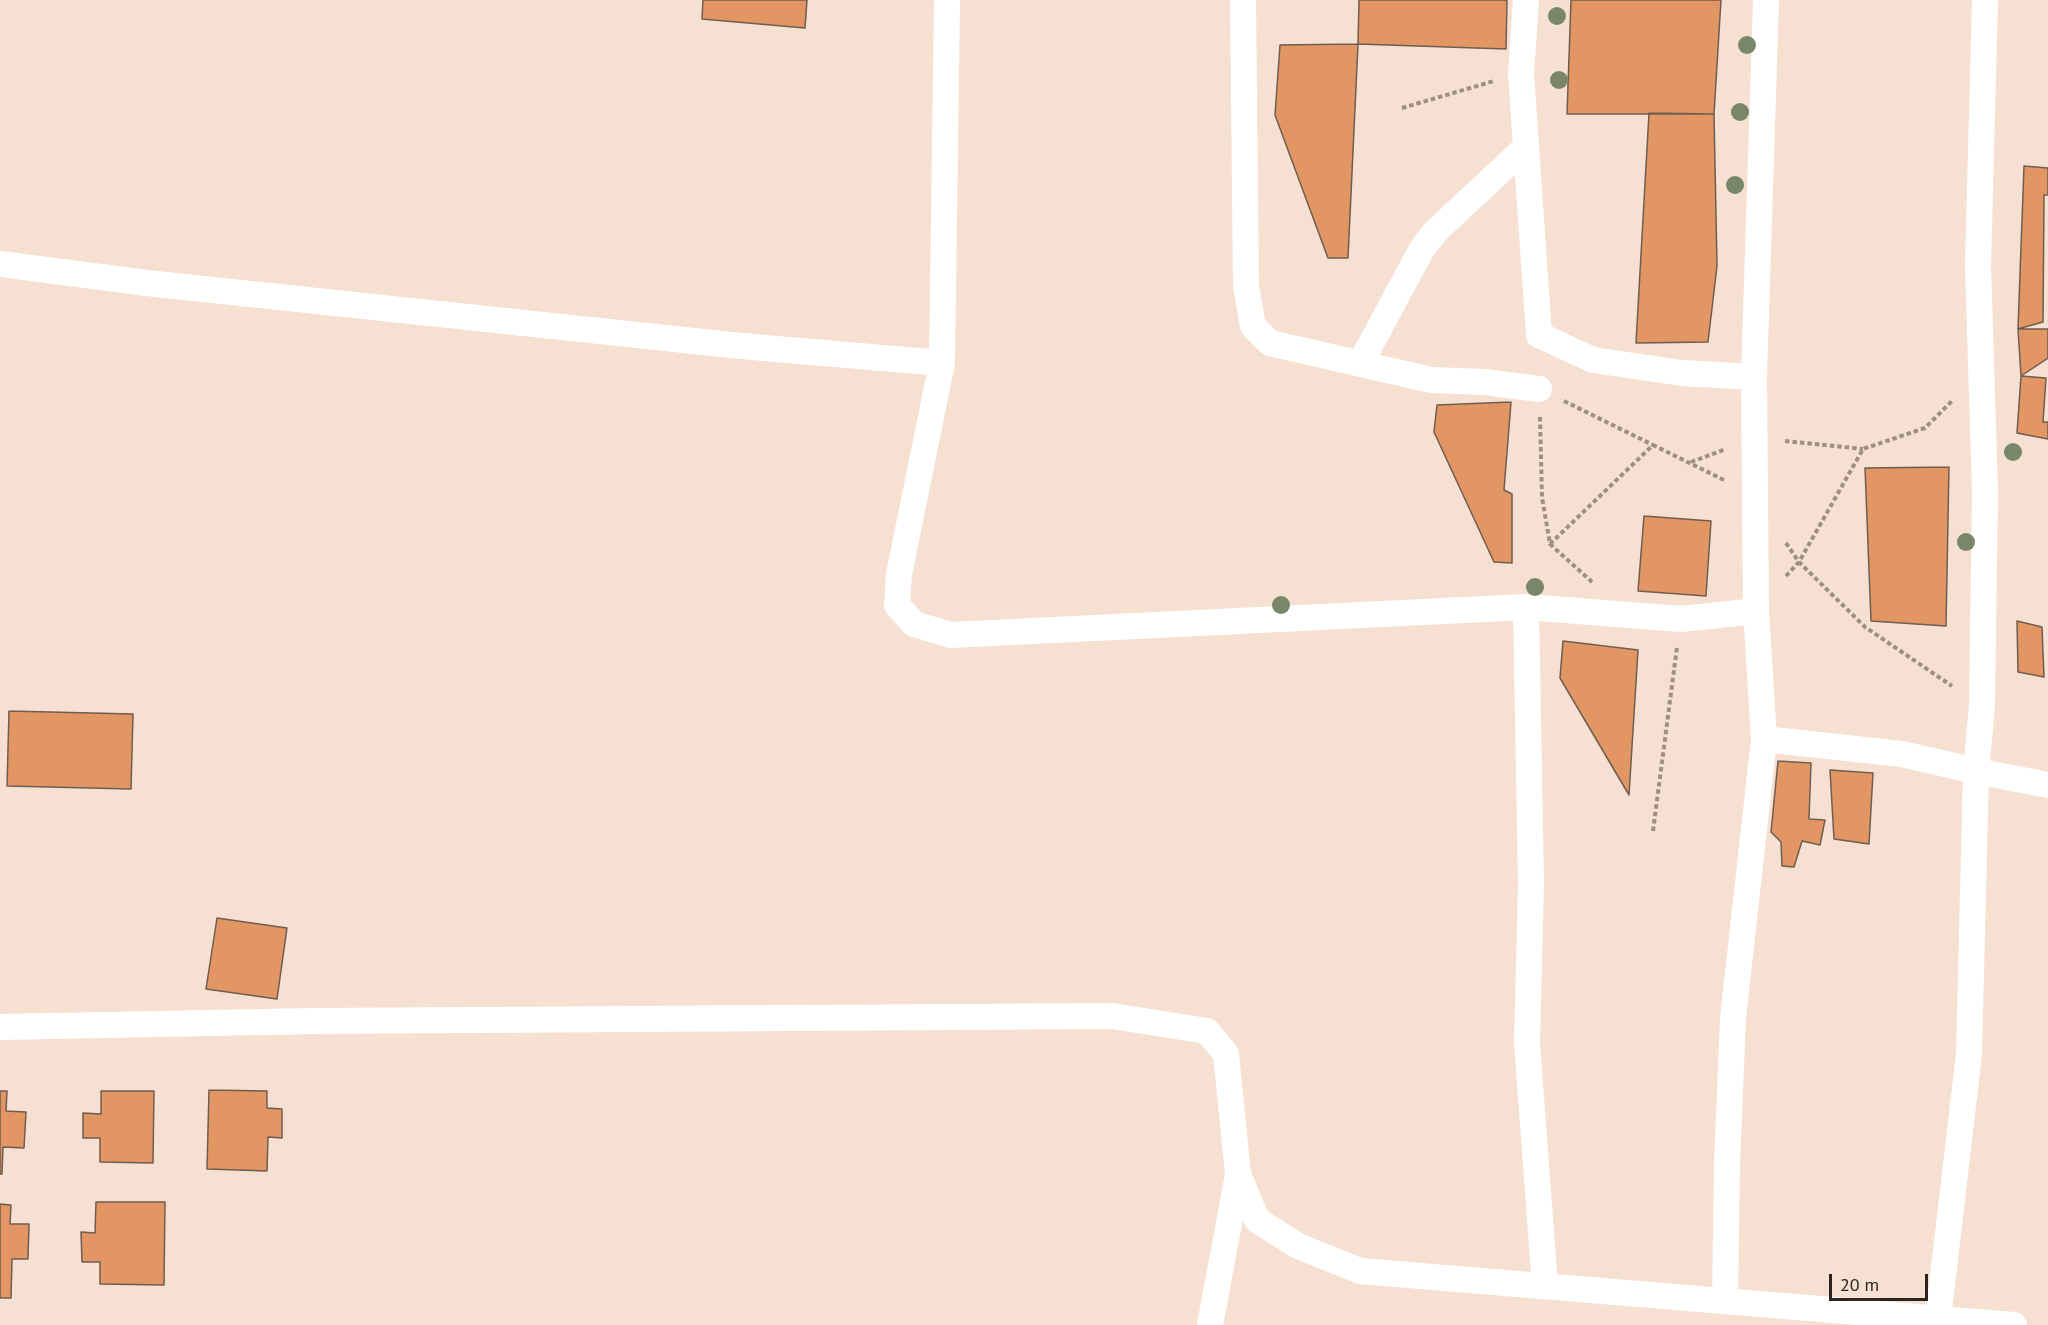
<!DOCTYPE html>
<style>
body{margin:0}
#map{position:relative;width:2048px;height:1325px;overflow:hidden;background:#f6e0d2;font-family:"PT Sans",sans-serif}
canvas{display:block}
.scale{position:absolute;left:1829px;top:1274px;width:99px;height:27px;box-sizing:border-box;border:3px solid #2c241f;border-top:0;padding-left:8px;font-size:18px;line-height:21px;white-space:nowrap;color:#2c241f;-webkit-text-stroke:4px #f6e0d2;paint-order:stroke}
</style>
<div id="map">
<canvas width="2048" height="1325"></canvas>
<div class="scale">20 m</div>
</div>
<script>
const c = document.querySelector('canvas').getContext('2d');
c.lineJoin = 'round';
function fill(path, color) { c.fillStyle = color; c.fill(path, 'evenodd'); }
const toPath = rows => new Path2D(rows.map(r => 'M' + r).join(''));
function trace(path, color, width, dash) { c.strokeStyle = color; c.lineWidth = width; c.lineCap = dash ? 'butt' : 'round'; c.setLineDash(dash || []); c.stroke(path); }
const building = toPath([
 [703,0,807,0,805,28,702,19,703,0],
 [1359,0,1507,0,1506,49,1358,44,1359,0],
 [1571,0,1721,0,1714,114,1567,114,1571,0],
 [1358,44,1348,258,1328,258,1275,115,1280,45,1358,44],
 [1649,113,1714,114,1717,266,1708,342,1636,343,1649,113],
 [2024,166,2048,168,2048,195,2044,195,2043,322,2018,329,2024,166],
 [2018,329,2048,329,2048,358,2021,376,2018,329],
 [2021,376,2046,378,2043,422,2048,422,2048,439,2017,433,2021,376],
 [1511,402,1504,490,1512,494,1512,563,1494,562,1434,432,1437,405,1511,402],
 [1949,467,1946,626,1871,621,1865,468,1949,467],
 [1644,516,1711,521,1706,596,1638,591,1644,516],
 [2017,621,2042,627,2044,677,2018,672,2017,621],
 [1563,641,1638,650,1629,795,1560,678,1563,641],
 [9,711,133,714,131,789,7,786,9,711],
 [1778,761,1811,763,1809,819,1825,820,1820,845,1802,841,1794,867,1782,866,1781,842,1771,832,1778,761],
 [1830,770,1873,773,1869,844,1834,839,1830,770],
 [217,918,287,928,277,999,206,989,217,918],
 [209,1090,267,1091,267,1108,282,1109,282,1138,268,1137,267,1171,207,1169,209,1090],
 [0,1091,7,1091,6,1111,26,1112,24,1148,3,1147,2,1174,0,1174,0,1091],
 [101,1091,154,1091,153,1163,100,1162,100,1138,83,1138,83,1113,101,1114,101,1091],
 [96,1202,165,1202,164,1285,100,1284,100,1262,82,1262,81,1232,95,1233,96,1202],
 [0,1204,11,1205,10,1224,29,1224,28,1259,12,1259,11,1298,0,1298,0,1204]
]);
const path = toPath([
 [1402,108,1494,81],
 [1564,401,1653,445],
 [1540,417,1542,497,1550,544,1592,582],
 [1785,441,1863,449],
 [1691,462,1726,449],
 [1786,543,1799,562,1865,627,1952,686],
 [1550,544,1653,445,1726,481],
 [1786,576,1799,562,1863,449,1925,428,1953,400],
 [1653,831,1677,647]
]);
const minor = toPath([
 [1243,0,1246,286,1253,326,1270,343,1431,380,1485,382,1539,389],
 [1526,0,1521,74,1539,335,1593,360,1682,373,1754,377],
 [1985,0,1978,265,1985,492,1983,632,1982,706,1976,771,2048,785],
 [0,264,147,283,741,346,942,363,947,0],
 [942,363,899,574,897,605,914,624,951,635,1526,607,1681,619,1756,611],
 [1360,364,1423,247,1436,231,1526,147],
 [1526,607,1531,884,1527,1043,1545,1286],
 [1764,739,1902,754,1976,771,1969,1054,1938,1319],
 [0,1027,314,1021,1112,1016,1207,1031,1226,1054,1238,1174,1257,1220,1298,1246,1360,1271,2014,1325],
 [1725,1301,1727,1163,1733,1018,1764,739,1756,611,1754,377,1766,0],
 [1210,1325,1238,1175]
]);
const trees = [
 [1557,16],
 [1747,45],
 [1559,80],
 [1740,112],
 [1735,185],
 [2013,452],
 [1966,542],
 [1535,587],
 [1281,605]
];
fill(building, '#e19663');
trace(building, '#705d51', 1.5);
trace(path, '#9e8e84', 4, [4.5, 3]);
trace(minor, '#fff', 26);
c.fillStyle = '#798667';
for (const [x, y] of trees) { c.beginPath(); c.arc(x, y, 9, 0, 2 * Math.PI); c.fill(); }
</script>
